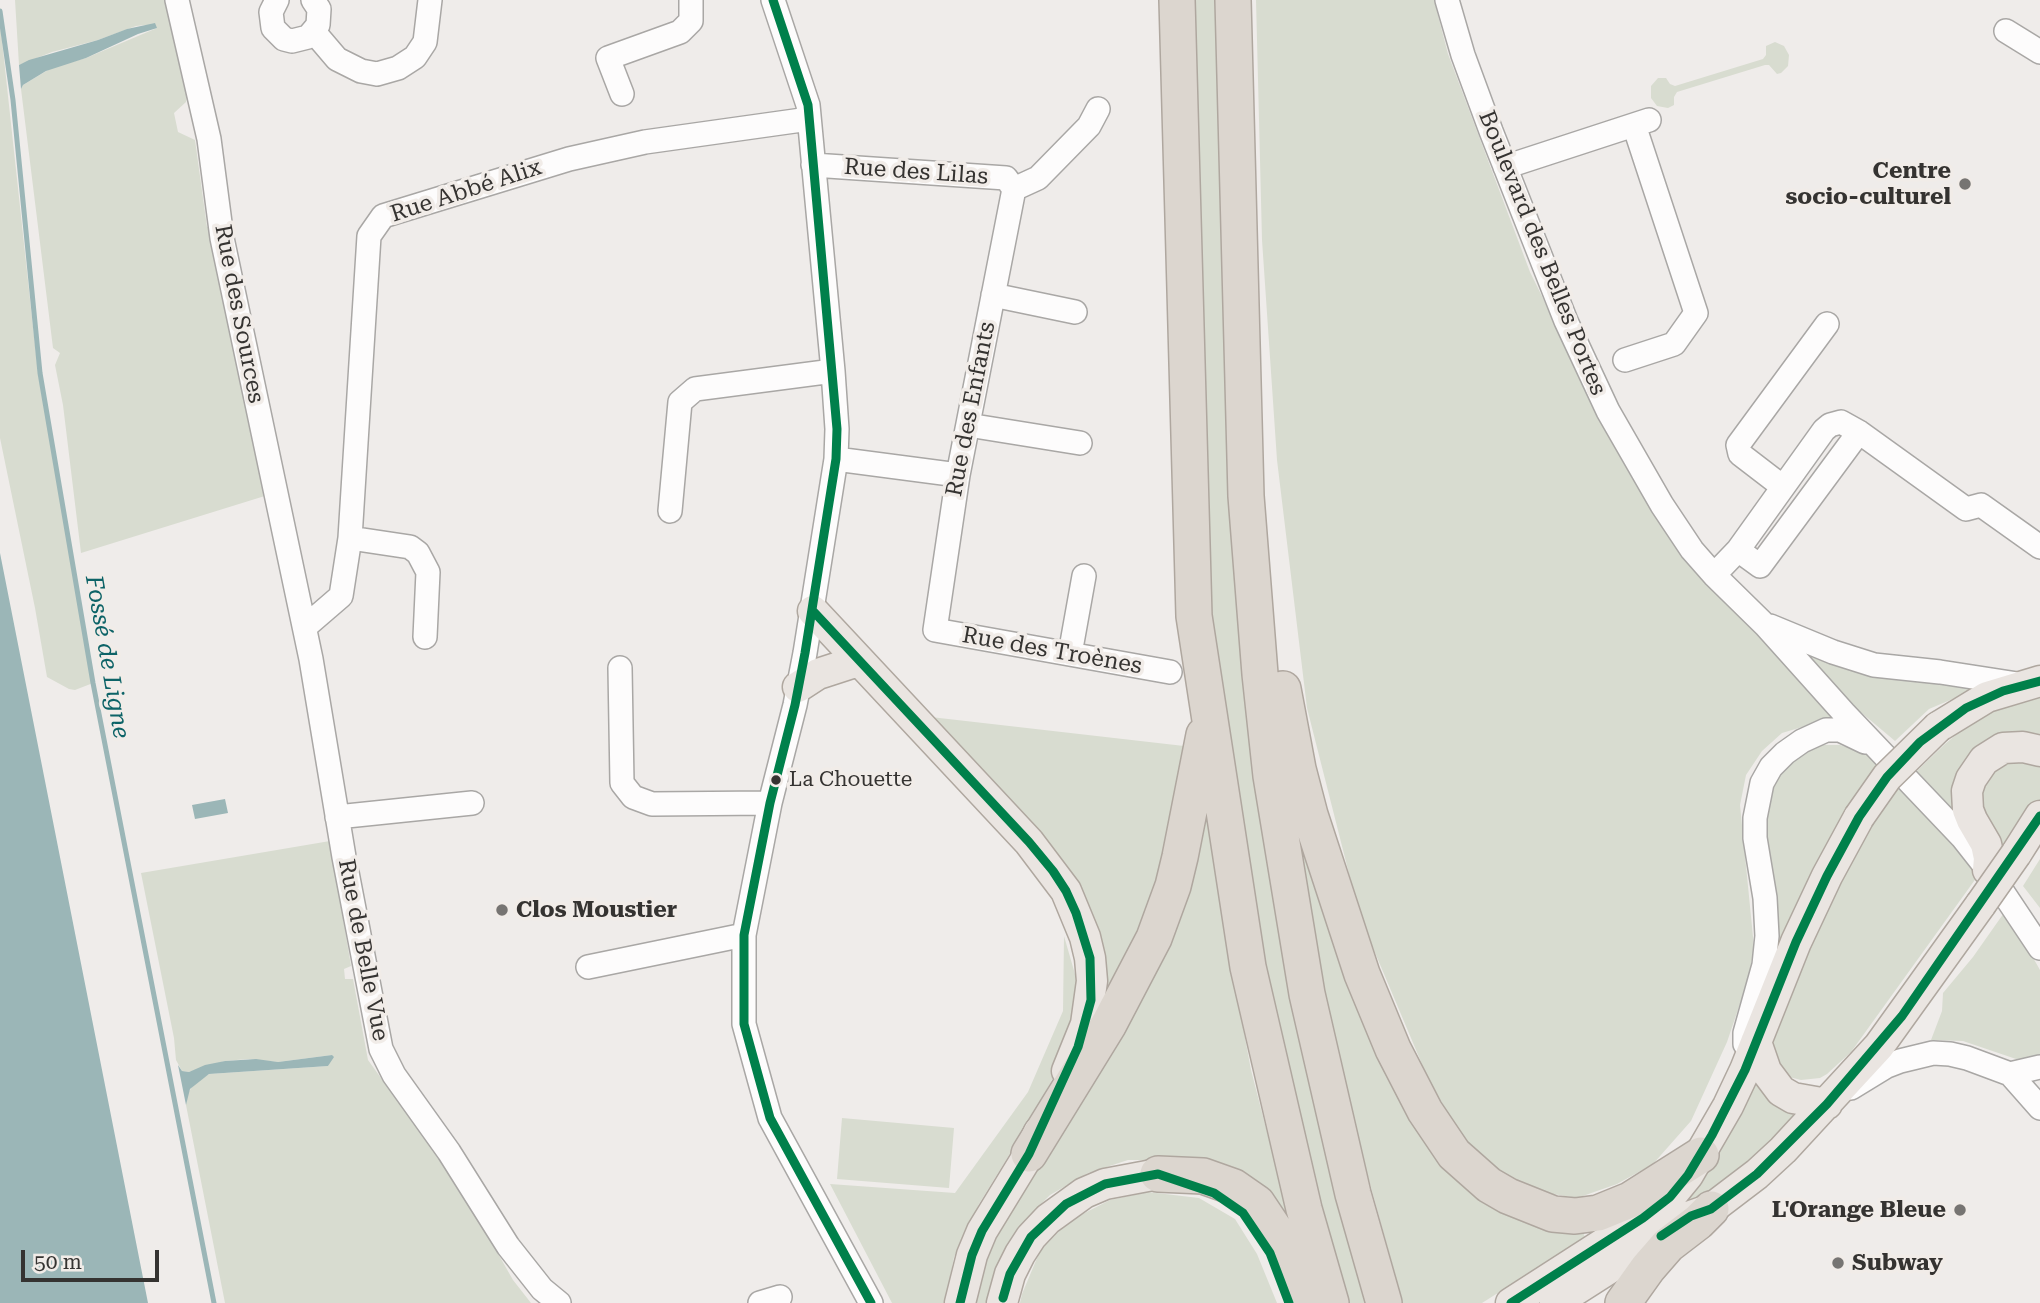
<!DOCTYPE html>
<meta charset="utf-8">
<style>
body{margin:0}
#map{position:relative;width:2040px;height:1303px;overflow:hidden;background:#efecea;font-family:"Roboto Serif",serif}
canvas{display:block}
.scale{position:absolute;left:21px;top:1250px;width:138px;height:32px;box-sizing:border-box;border:4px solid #353331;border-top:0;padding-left:9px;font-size:21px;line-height:24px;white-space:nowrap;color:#353331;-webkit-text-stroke:5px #f1ece8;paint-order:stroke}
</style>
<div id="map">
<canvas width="2040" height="1303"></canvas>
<div class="scale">50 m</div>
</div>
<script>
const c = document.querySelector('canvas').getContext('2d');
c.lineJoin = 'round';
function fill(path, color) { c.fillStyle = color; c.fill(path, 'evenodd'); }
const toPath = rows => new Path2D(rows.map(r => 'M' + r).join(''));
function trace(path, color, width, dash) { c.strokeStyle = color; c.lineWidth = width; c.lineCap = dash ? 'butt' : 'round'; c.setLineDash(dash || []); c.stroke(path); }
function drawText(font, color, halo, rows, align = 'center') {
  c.font = font + ' "Roboto Serif",serif'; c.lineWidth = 7; c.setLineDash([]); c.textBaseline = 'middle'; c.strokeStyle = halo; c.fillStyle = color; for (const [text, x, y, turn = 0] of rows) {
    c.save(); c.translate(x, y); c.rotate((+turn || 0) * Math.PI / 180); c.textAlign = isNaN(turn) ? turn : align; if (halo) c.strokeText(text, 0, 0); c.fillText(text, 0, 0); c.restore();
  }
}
const green = toPath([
 [15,0,166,0,188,92,186,102,174,113,178,132,195,140,207,227,211,225,268,495,81,553,63,405,55,365,60,353,53,348,21,89,23,85,53,67,86,58,157,28,145,25,136,26,98,40,52,52,19,65],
 [1188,0,1221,0,1241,574,1372,1303,1343,1303,1272,1033,1216,657,1208,561],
 [1256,0,1434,0,1448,54,1530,272,1612,438,1754,629,1838,721,1812,724,1782,733,1762,751,1746,775,1740,805,1754,947,1748,980,1727,1042,1691,1121,1653,1164,1617,1184,1577,1198,1535,1191,1499,1173,1463,1140,1427,1076,1360,917,1307,708,1277,460,1262,240],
 [0,22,38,373,93,683,75,690,69,689,47,677,35,608,0,438],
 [1775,42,1784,46,1789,55,1788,66,1781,73,1777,74,1769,65,1765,65,1677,92,1674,97,1674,105,1668,108,1657,106,1651,98,1651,86,1658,78,1666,78,1670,84,1675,86,1763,59,1766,55,1766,46],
 [1791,640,1981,687,1929,709,1895,741,1844,698],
 [2040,697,2040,744,1990,745,1965,829,1917,771,1945,744,1980,715],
 [922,716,1184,746,1177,799,1163,867,1138,939,1101,1002,1104,966],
 [1813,745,1840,745,1853,749,1870,756,1881,766,1781,950,1776,950,1761,810,1785,761],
 [2010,758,2040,760,2040,803,2002,854,1983,827,1978,785],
 [1897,786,1957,838,1982,870,1851,1052,1827,1074,1820,1078,1801,1080,1785,1076,1770,1050,1779,1019,1815,930,1866,824],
 [1206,800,1223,920,1251,1070,1295,1241,1169,1160,1128,1160,1088,1173,1050,1195,1026,1219,1007,1246,995,1274,987,1303,973,1303,990,1247],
 [1290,804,1450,1172,1583,1230,1585,1238,1482,1303,1403,1303,1346,1097,1316,959],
 [330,841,351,966,344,969,345,979,353,979,368,1060,463,1192,513,1280,531,1303,225,1303,186,1105,187,1094,195,1083,209,1074,328,1066,332,1055,278,1062,248,1059,225,1061,189,1072,182,1071,176,1060,174,1038,141,873],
 [2040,859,2040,908,2023,886],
 [2006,910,2040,970,2040,1057,2019,1060,1963,1041,1931,1040,1942,1011,1943,993,1973,957],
 [1064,936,1077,981,1074,1021,1062,1061,1030,1121,979,1204,954,1257,945,1303,892,1303,830,1184,955,1193,1028,1092,1063,1011],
 [1758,1074,1782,1108,1799,1116,1756,1158,1703,1199,1684,1203,1721,1150],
 [842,1118,954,1128,949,1188,837,1179],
 [1148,1192,1199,1198,1235,1219,1257,1254,1277,1303,1020,1303,1022,1294,1040,1251,1069,1221,1110,1200]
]);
const water = toPath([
 [155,23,157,28,138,34,86,58,46,71,23,85,21,89,19,65,29,60,98,40,127,29],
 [0,553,148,1303,0,1303],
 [225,799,228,813,195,819,192,805],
 [332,1055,334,1057,328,1066,209,1074,190,1089,186,1105,178,1065,182,1071,189,1072,205,1065,225,1061,256,1059,278,1062]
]);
const stream = toPath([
 [0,11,13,100,40,373,93,683,214,1303]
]);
const minor = toPath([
 [177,0,209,139,222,238,311,659,344,857,381,1049,394,1075,449,1152,508,1246,542,1289,559,1303],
 [277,0,271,12,273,28,284,39,292,41,308,37,318,25,319,9,313,0],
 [773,0,808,105,833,371,837,429,836,459,805,653,795,705,770,803,744,935,744,1024,770,1118,871,1303],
 [1447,0,1463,55,1491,131,1566,321,1608,411,1662,505,1692,550,1714,575,1766,626,1844,713,1962,837,1988,870,2040,948],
 [2006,31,2040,52],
 [314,32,337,59,361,71,377,74,398,68,415,57,425,42,430,0],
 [622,94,608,58,680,32,691,21,691,0],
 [813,165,1006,178,1014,189],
 [1505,167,1649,120],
 [1014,189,958,475,935,630,1170,672],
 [1014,189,1038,178,1089,126,1098,109],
 [993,295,1075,312],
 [1625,360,1674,344,1696,313,1634,125],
 [968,425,1080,443],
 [836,459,958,475],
 [1783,487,1740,454,1738,445,1827,324],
 [670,511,680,402,695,389,833,371],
 [350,538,410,547,418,553,428,572,425,637],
 [1738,550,1760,566,1859,432],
 [1714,575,1738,550,1824,430,1830,425,1841,422,1859,432,1966,509,1981,505,2040,547],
 [1770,626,1833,652,1874,665,1940,672,2024,685],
 [305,627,341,596,350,538,369,236,383,216,569,159,645,142,809,119],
 [1070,654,1084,576],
 [620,668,622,783,633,797,652,804,770,803],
 [337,817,472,803],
 [588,967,744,935],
 [1745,1044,1745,1033,1764,965,1767,936,1765,898,1755,838,1755,818,1762,783,1771,767,1785,753,1802,741,1826,730,1840,730,1865,742],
 [2010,1074,2040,1067],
 [1851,1088,1887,1066,1900,1061,1933,1053,1950,1054,1967,1058,2010,1074,2040,1108],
 [760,1303,780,1297]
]);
const major = toPath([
 [813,611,1029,842,1066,891,1085,937,1090,958,1092,981,1086,1024,1067,1071],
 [798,687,818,674,858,661],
 [1938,727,1987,697,2040,681],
 [2016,854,2040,816],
 [1988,870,1989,858,1986,844,1972,820,1968,810,1967,791,1971,779,1984,760,2003,748,2023,747,2040,751],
 [1756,1042,1766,1071,1781,1091,1793,1098,1827,1104],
 [960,1303,972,1255,982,1231,1029,1154,1039,1132],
 [1002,1303,1010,1274,1020,1254,1031,1237,1048,1219,1084,1193,1105,1184,1158,1174],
 [1511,1303,1643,1218,1670,1197,1688,1175,1728,1106,1745,1070,1796,942,1827,876,1859,817],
 [1555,1303,1691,1216,1711,1209,1757,1174,1783,1150,1879,1046,1981,904]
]);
const highway = toPath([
 [1177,0,1194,616,1248,967,1304,1209,1331,1303],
 [1233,0,1246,496,1260,674,1271,776,1307,994,1353,1194,1384,1303],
 [1283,689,1298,769,1310,815,1362,974,1393,1049,1425,1111,1454,1154,1489,1185,1508,1196,1553,1214,1575,1216,1598,1213,1630,1200,1701,1155],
 [1029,1154,1109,1024,1154,938,1173,886,1180,857,1204,735],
 [1158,1174,1203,1176,1234,1187,1257,1203,1279,1236,1308,1303],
 [1623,1303,1648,1268,1668,1245,1698,1222,1711,1209]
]);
const majorBridge = toPath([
 [1859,817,1887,777,1938,727],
 [1981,904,2016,854]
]);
const bus1 = toPath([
 [773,0,808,105,837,429,836,459,805,653,795,705,770,803,744,935,744,1024,770,1118,871,1303],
 [813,611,1029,842,1053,871,1066,891,1076,913,1090,958,1091,1000,1078,1047,1029,1154,982,1231,972,1255,960,1303],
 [1661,1236,1691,1216,1711,1209,1757,1174,1827,1104,1902,1016,2040,816],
 [1003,1298,1010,1274,1031,1237,1066,1204,1105,1184,1158,1174,1214,1193,1243,1213,1270,1253,1289,1303],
 [1511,1303,1643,1218,1670,1197,1688,1175,1712,1135,1745,1070,1796,942,1827,876,1859,817,1887,777,1920,742,1966,708,2003,691,2040,681]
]);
const markers = [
 [1965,184,7,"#767472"],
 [776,780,6,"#353331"],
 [502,910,7,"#767472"],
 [1960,1210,7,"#767472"],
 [1838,1263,7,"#767472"]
];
const busNames = [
 ["La Chouette",789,780]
];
const poiNames = [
 ["Centre",1951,171],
 ["socio-culturel",1951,197],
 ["Clos Moustier",516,910,"left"],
 ["L'Orange Bleue",1946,1210],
 ["Subway",1852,1263,"left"]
];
const streetNames = [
 ["Rue des Lilas",916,172,4],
 ["Rue Abbé Alix",466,191,-18],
 ["Boulevard des Belles Portes",1542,253,68],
 ["Rue des Sources",239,314,79],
 ["Rue des Enfants",971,409,-79],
 ["Rue des Troènes",1052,651,10],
 ["Rue de Belle Vue",363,950,79]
];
const waterNames = [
 ["Fossé de Ligne",107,657,80]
];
fill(green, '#d8dcd0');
fill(water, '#9bb6b7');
trace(stream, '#9bb6b7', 5);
trace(minor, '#a9a7a5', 26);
trace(major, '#afa79f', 33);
trace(highway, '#afa79f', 38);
trace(minor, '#fdfcfc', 23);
trace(major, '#eae5e1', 30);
trace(highway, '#dcd6cf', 35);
trace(majorBridge, '#afa79f', 33, []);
trace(majorBridge, '#eae5e1', 30);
trace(bus1, '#00804b', 9);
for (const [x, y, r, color] of markers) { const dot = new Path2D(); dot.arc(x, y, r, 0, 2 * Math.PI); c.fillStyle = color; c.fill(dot); trace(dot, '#f1ece8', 2.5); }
drawText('21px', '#353331', '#f1ece8', busNames, 'left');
drawText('bold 23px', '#353331', '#f1ece8', poiNames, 'right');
drawText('23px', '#353331', '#f1ece8', streetNames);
drawText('italic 24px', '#0d6367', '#f1ece8', waterNames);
</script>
